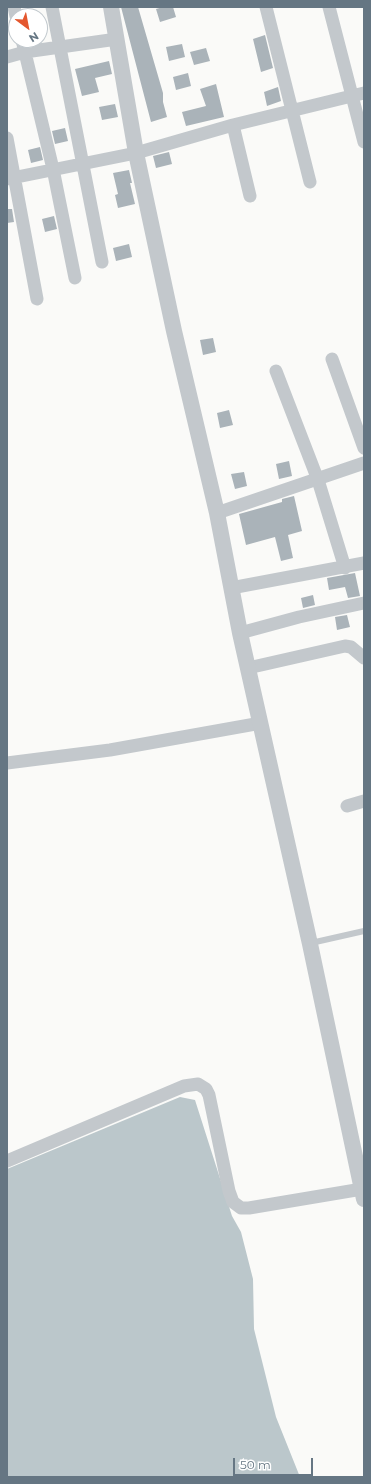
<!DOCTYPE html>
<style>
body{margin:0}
#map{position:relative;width:371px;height:1484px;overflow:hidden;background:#fafaf8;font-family:Montserrat,sans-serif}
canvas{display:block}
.frame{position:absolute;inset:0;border:8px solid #657683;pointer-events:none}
.north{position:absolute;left:8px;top:8px;width:40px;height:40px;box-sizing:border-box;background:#fff;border:1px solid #c1c8cd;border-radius:50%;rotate:148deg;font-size:11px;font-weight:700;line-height:16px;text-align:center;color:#657683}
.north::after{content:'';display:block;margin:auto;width:14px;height:18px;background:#e4572e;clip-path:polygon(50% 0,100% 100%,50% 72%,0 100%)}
.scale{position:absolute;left:233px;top:1458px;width:80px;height:18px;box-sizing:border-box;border:2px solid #657683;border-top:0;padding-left:5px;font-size:12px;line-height:14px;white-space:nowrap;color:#657683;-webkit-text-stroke:3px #fff;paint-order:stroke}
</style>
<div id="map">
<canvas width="371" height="1484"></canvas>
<div class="frame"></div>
<div class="north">N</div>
<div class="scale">50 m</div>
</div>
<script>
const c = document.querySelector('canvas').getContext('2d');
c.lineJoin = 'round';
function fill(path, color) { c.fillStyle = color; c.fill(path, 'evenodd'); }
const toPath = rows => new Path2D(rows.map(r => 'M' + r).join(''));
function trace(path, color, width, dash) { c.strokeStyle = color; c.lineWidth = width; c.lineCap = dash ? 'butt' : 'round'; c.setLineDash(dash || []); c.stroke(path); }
const water = toPath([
 [180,1097,195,1100,232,1216,241,1232,253,1279,254,1329,276,1417,300,1477,7,1477,7,1169]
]);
const building = toPath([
 [121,7,138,7,163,93,163,102,167,117,151,122],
 [163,7,173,7,176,17,160,22,156,9],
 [265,35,273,68,261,72,253,39],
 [182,44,185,57,169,61,166,47],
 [206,48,210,61,194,65,190,52],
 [109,61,112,74,95,78,99,92,82,96,75,69],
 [188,73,191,86,176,90,173,77],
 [216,84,224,117,186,126,182,112,206,106,200,89],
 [278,87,281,101,267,106,264,92],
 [115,104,118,117,102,120,99,107],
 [65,128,68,141,55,144,52,131],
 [40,147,43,160,31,163,28,150],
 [169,152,172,164,156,168,153,156],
 [129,170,132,183,130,183,135,204,118,208,115,195,118,194,113,173],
 [7,209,12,209,14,222,7,223],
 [54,216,57,229,45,232,42,219],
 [129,244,132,257,116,261,113,248],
 [213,338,216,352,203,355,200,340],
 [229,410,233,425,220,428,217,413],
 [289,461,292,476,279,479,276,464],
 [244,472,247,486,235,489,231,474],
 [294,496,302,531,288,535,293,558,281,561,275,537,246,545,239,514,282,502,282,499],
 [355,573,360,596,348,598,345,587,329,590,327,578],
 [313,595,315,605,303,608,301,598],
 [347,615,350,627,337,630,335,617]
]);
const service = toPath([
 [311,943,364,931]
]);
const minor = toPath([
 [14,7,16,16],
 [52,7,102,262],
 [266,7,310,182],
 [329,7,364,142],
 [22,40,53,169,75,278],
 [7,57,25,52,117,39],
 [233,125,250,196],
 [7,138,37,299],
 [7,179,136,153,233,125,364,93],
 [332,359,364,448],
 [276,371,318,480,345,568],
 [217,513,364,463],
 [231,588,364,563],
 [240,633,299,617,364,603],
 [248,668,345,646,351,647,364,658],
 [7,763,110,750,261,723],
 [347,806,364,801],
 [7,1161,184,1086,198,1084,206,1089,209,1095,229,1191,233,1202,241,1208,249,1208,362,1189]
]);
const tertiary = toPath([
 [111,7,136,153,174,331,217,513,240,633,310,944,364,1199]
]);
fill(water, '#bbc7cb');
fill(building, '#aab3b9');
trace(service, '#c3c8cc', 6);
trace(minor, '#c3c8cc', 13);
trace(tertiary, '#c3c8cc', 16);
</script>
